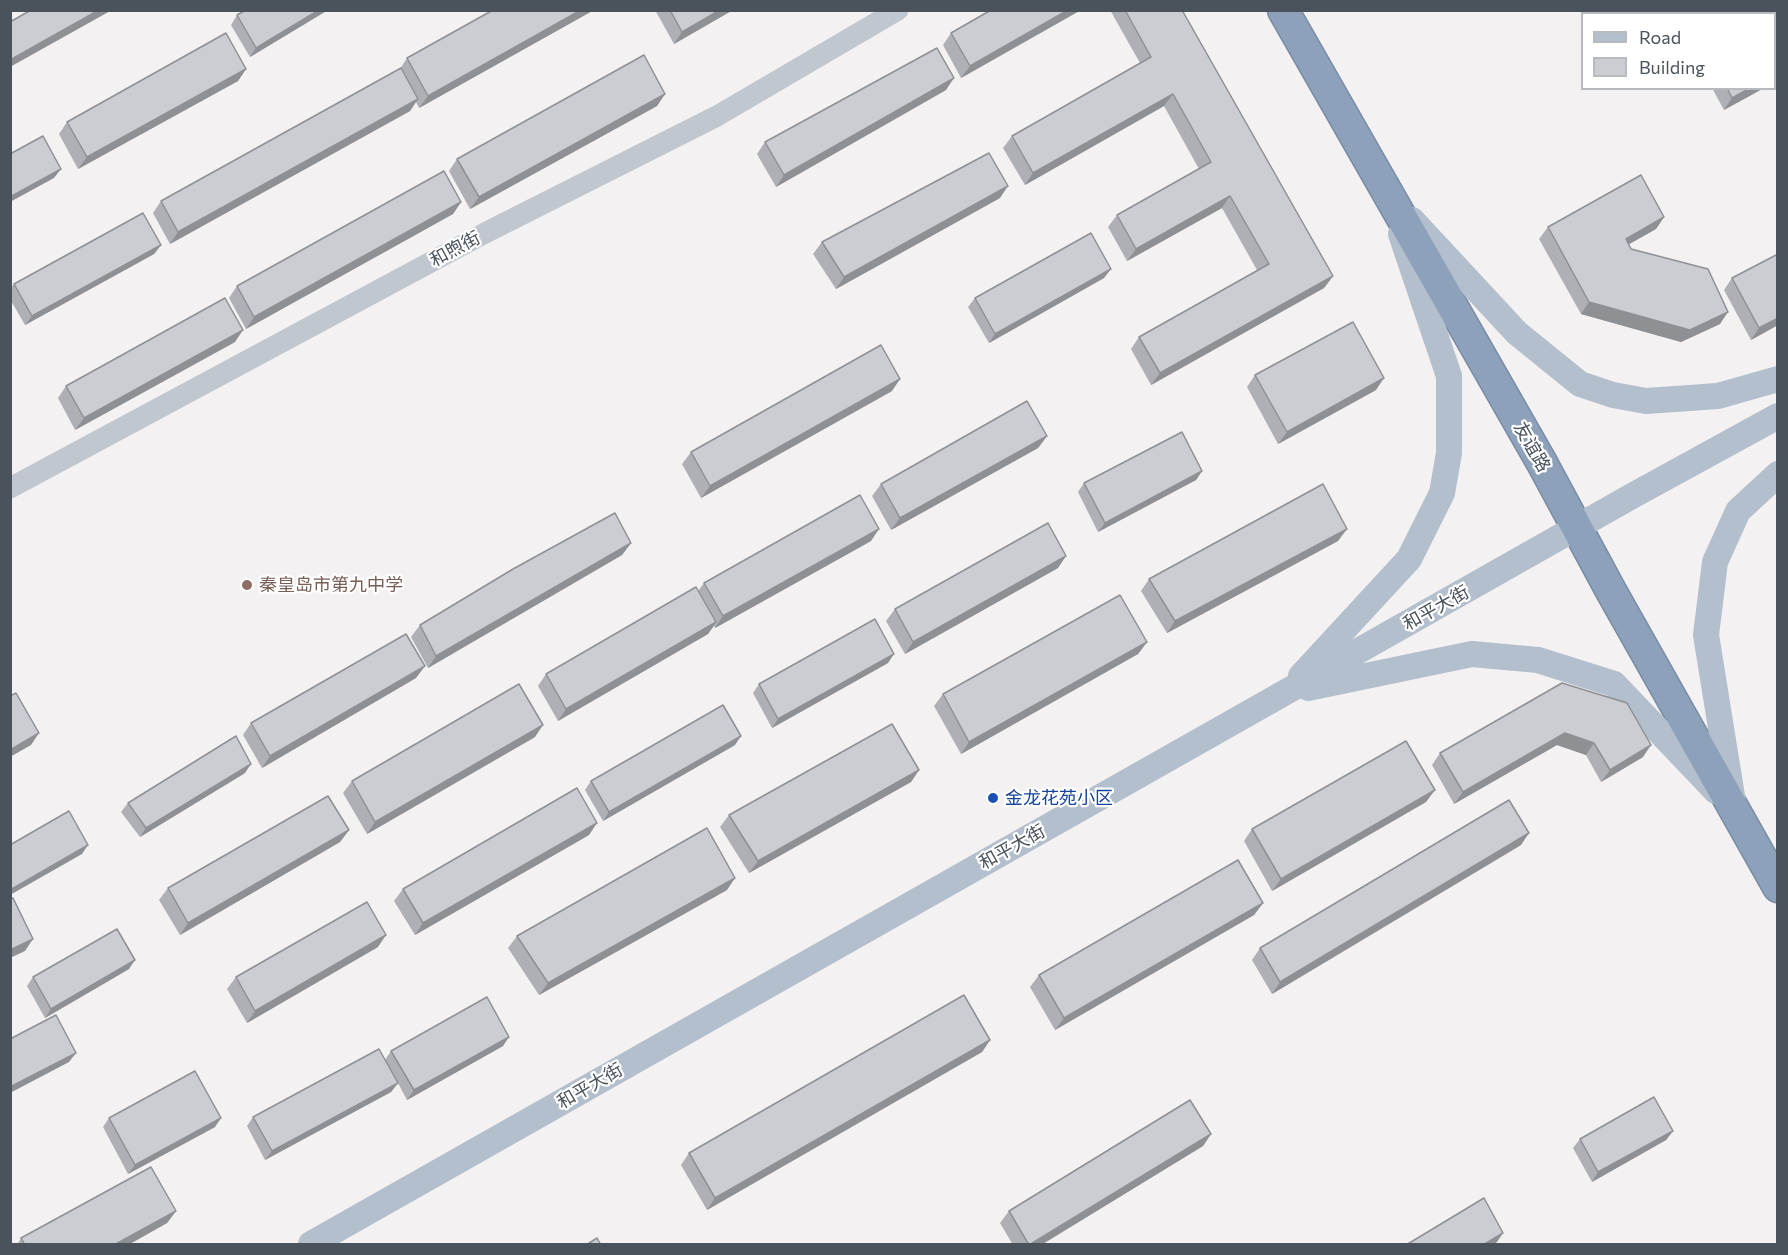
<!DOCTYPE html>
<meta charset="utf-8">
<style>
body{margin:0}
#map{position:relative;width:1788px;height:1255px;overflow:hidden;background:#f3f1f1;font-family:Commissioner,sans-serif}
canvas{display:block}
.frame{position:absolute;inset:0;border:12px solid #4a535c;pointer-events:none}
.legend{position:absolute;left:1581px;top:12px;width:195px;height:78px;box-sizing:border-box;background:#fff;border:2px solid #b7babe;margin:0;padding:8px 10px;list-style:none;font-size:18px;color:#4a535c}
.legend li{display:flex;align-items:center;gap:12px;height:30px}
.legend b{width:30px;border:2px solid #b7babe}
</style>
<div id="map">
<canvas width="1788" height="1255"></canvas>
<div class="frame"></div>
<ul class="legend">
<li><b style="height:8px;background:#b3bfcc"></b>Road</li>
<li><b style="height:16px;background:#cbcdd3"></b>Building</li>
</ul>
</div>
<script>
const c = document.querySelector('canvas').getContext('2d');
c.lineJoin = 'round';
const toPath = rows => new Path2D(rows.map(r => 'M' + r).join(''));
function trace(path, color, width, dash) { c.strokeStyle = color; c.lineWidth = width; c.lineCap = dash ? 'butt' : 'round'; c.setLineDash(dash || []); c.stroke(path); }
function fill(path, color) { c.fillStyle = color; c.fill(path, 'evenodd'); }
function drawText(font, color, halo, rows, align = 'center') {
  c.font = font + ' Commissioner,"Noto Sans SC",sans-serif'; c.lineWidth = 4.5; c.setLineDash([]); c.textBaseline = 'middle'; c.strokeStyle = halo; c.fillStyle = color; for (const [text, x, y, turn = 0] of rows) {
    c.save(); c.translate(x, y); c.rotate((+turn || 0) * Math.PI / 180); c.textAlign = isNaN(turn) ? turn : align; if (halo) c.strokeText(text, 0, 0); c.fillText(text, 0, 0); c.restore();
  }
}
const minor = toPath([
 [10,488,485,233,717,116,898,10]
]);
const major = toPath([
 [1412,220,1517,333,1580,384,1613,395,1646,401,1718,396,1778,379],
 [1301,676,1409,559,1442,493,1449,453,1449,376,1401,234],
 [1308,688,1472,654,1538,660,1614,684,1716,791],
 [1733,802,1706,635,1715,562,1738,511,1778,474],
 [311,1244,1632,496,1778,416]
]);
const highway = toPath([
 [1283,10,1542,463,1611,591,1778,887]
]);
const wall = toPath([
 [246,10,328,10,250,57,231,25,237,15],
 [493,10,594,10,419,108,416,102,410,111,170,244,153,213,161,201,400,69,407,58],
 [655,10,733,10,674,44],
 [991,10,1081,10,961,78,943,45,951,33],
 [1110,10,1182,10,1333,276,1324,288,1151,385,1131,349,1139,337,1257,270,1222,208,1127,261,1108,227,1117,215,1199,169,1164,106,1025,185,1003,148,1012,136,1140,63],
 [246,69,238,81,78,169,59,134,67,122],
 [1712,88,1764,88,1724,110],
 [946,90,776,187,757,154,765,142],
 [665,94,657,106,470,209,449,171,457,159],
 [1000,198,836,289,813,254,822,242],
 [461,202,453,214,246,329,229,298,237,286],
 [1664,217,1656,229,1629,244,1631,249,1720,324,1681,342,1581,314,1539,239,1548,227],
 [161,245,154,254,25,325,10,299,10,289,14,284],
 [1778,254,1778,325,1751,340,1724,290,1732,278],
 [1104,278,989,343,968,307,975,298],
 [235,342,75,430,58,398,66,386],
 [1255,375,1376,390,1278,444,1247,387],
 [892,391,701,498,682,464,691,452],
 [1047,436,1038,448,891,530,872,496,881,484],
 [1202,471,1196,480,1098,532,1078,492,1084,483],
 [871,541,715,628,714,626,708,634,558,721,538,686,546,674,698,591,704,583],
 [1338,541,1167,633,1141,591,1149,579],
 [631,543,622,555,428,668,411,637,420,625],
 [1058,568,905,654,886,621,895,609],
 [1147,642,1138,654,961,754,934,706,943,694],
 [888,663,772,728,753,693,759,684],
 [416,678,262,768,243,735,251,723],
 [1562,683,1643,757,1601,782,1586,755,1557,745,1454,804,1432,765,1440,753],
 [535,737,367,834,343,793,352,781],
 [735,745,603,821,585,790,591,781],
 [919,770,911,782,749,873,720,827,729,815],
 [245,773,140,837,121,812,128,803],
 [1426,802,1272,891,1244,841,1252,829],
 [349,830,340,842,180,935,159,900,168,888],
 [589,835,415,935,394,901,403,889],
 [1521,845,1272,994,1252,960,1260,948],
 [727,890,539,995,508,948,517,936],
 [1263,903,1254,915,1055,1030,1030,987,1039,975],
 [378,947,247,1023,227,989,236,977],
 [129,969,45,1018,27,986,33,977],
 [990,1040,982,1052,707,1210,681,1165,689,1153],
 [503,1046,407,1100,391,1070,398,1083,391,1092,265,1160,247,1126,253,1117,385,1060,391,1051],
 [109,1118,215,1127,128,1174,103,1127],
 [1673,1131,1666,1140,1592,1182,1573,1148,1580,1139],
 [1211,1134,1203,1146,1041,1245,1013,1245,1000,1223,1009,1211],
 [176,1211,167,1223,128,1245,17,1245,21,1238]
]);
const shadedWall = toPath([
 [99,10,112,10,10,67,10,60],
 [319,10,328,10,250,57,256,48],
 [581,10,594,10,419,108,428,96],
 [720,10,733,10,674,44,682,32],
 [1068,10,1081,10,961,78,970,66],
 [246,69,238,81,78,169,87,157],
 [1778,74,1778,81,1774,83,1774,75],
 [954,78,946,90,776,187,784,175],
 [1750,88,1764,88,1724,110,1732,98],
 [665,94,657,106,470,209,479,197],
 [1173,94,1164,106,1025,185,1033,173],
 [418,99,410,111,170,244,178,232],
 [61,169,54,178,10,202,10,197],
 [1008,186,1000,198,836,289,844,277],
 [1230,196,1222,208,1127,261,1136,249],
 [461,202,453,214,246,329,254,317],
 [1664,217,1656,229,1617,251,1626,239],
 [161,245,154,254,25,325,32,316],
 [1111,269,1104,278,989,343,995,334],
 [1333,276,1324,288,1151,385,1160,373],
 [1589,302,1728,312,1720,324,1681,342,1581,314],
 [1778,318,1778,325,1751,340,1759,328],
 [243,330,235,342,75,430,84,418],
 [1384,378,1376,390,1278,444,1287,432],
 [900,379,892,391,701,498,710,486],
 [1047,436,1038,448,891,530,900,518],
 [1202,471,1196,480,1098,532,1105,523],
 [879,529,871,541,715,628,723,616],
 [1347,529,1338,541,1167,633,1175,621],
 [631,543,622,555,428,668,436,656],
 [1066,556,1058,568,905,654,913,642],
 [716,622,708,634,558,721,566,709],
 [1147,642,1138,654,961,754,969,742],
 [894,654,888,663,772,728,778,719],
 [425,666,416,678,262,768,270,756],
 [543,725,535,737,367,834,375,822],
 [39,733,31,745,10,757,10,750],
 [1565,733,1594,743,1586,755,1557,745,1454,804,1463,792],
 [741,736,735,745,603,821,609,812],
 [1651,745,1643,757,1601,782,1610,770],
 [251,764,245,773,140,837,146,828],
 [919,770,911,782,749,873,758,861],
 [1435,790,1426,802,1272,891,1281,879],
 [597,823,589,835,415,935,423,923],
 [349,830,340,842,180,935,188,923],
 [1529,833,1521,845,1272,994,1280,982],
 [88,845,82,854,10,895,10,890],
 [735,878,727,890,539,995,548,983],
 [1263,903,1254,915,1055,1030,1064,1018],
 [386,935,378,947,247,1023,255,1011],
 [33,939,25,951,10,958,10,950],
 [135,960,129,969,45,1018,51,1009],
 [509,1037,503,1046,407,1100,414,1090],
 [990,1040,982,1052,707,1210,715,1198],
 [76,1053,69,1062,10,1093,10,1087],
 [398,1083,391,1092,265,1160,272,1151],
 [221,1118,215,1127,128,1174,135,1165],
 [1673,1131,1666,1140,1592,1182,1598,1172],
 [1211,1134,1203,1146,1041,1245,1030,1245],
 [176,1211,167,1223,128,1245,114,1245],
 [1503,1233,1497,1242,1493,1245,1483,1245]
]);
const building = toPath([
 [31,10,99,10,10,60,10,22,31,10],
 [246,10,319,10,256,48,237,15,246,10],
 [493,10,581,10,428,96,407,58,493,10],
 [670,10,720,10,682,32,670,10],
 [991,10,1068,10,970,66,951,33,991,10],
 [1125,10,1182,10,1333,276,1160,373,1139,337,1269,264,1230,196,1136,249,1117,215,1211,162,1173,94,1033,173,1012,136,1151,57,1125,10],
 [226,33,246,69,87,157,67,122,226,33],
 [1778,34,1778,74,1774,75,1774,36,1778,34],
 [937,48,954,78,784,175,765,142,937,48],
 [644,55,665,94,479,197,457,159,644,55],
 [401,68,418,99,178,232,161,201,401,68],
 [1727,88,1750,88,1732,98,1727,88],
 [43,136,61,169,10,197,10,154,43,136],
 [989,153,1008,186,844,277,822,242,989,153],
 [444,171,461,202,254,317,237,286,444,171],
 [1641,175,1664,217,1626,239,1631,249,1708,269,1728,312,1690,330,1589,302,1548,227,1641,175],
 [143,213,161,245,32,316,14,284,143,213],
 [1091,233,1111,269,995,334,975,298,1091,233],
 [1778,254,1778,318,1759,328,1732,278,1778,254],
 [225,298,243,330,84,418,66,386,225,298],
 [1353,322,1384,378,1287,432,1255,375,1353,322],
 [881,345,900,379,710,486,691,452,881,345],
 [1027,401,1047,436,900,518,881,484,1027,401],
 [1182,432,1202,471,1105,523,1084,483,1182,432],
 [1323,484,1347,529,1175,621,1149,579,1323,484],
 [860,495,879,529,723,616,704,583,860,495],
 [615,513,631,543,436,656,420,625,513,569,615,513],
 [1048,523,1066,556,913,642,895,609,1048,523],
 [696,587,716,622,566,709,546,674,696,587],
 [1120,595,1147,642,969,742,943,694,1120,595],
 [875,619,894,654,778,719,759,684,875,619],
 [406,634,425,666,270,756,251,723,406,634],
 [1562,683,1627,703,1651,745,1610,770,1594,743,1565,733,1463,792,1440,753,1562,683],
 [519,684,543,725,375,822,352,781,519,684],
 [16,693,39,733,10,750,10,696,16,693],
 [723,705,741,736,609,812,591,781,723,705],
 [892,724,919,770,758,861,729,815,892,724],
 [236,736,251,764,146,828,128,803,236,736],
 [1406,741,1435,790,1281,879,1252,829,1406,741],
 [577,788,597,823,423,923,403,889,577,788],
 [328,796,349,830,188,923,168,888,328,796],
 [1509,800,1529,833,1280,982,1260,948,1509,800],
 [69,811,88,845,10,890,10,845,69,811],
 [707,828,735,878,548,983,517,936,707,828],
 [1238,860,1263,903,1064,1018,1039,975,1238,860],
 [13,898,33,939,10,950,10,899,13,898],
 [367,902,386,935,255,1011,236,977,367,902],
 [117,929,135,960,51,1009,33,977,117,929],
 [964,995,990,1040,715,1198,689,1153,964,995],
 [487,997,509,1037,414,1090,391,1051,487,997],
 [56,1015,76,1053,10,1087,10,1039,56,1015],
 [379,1049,398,1083,272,1151,253,1117,379,1049],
 [195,1071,221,1118,135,1165,109,1118,195,1071],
 [1654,1097,1673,1131,1598,1172,1580,1139,1654,1097],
 [1190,1100,1211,1134,1029,1245,1009,1211,1190,1100],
 [151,1167,176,1211,114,1245,25,1245,21,1238,151,1167],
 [1484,1198,1503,1233,1483,1245,1406,1245,1484,1198],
 [597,1238,601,1245,586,1245,597,1238]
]);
const markers = [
 [247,585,6,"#8d6e63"],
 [993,798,6,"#1a4fb4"]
];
const streetNames = [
 ["和煦街",455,249,-28],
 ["友谊路",1532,447,60],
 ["和平大街",1436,608,-29],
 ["和平大街",1012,847,-29],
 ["和平大街",590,1086,-30]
];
const educationNames = [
 ["秦皇岛市第九中学",259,585]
];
const transitNames = [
 ["金龙花苑小区",1005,798]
];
trace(highway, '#798ca6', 33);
trace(minor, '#c0c7ce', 21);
trace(major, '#b3bfcc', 26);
trace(highway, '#8da1ba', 30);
fill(wall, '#afb0b5');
fill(shadedWall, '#8e9094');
fill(building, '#cbcdd3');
trace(building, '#8e9094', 1.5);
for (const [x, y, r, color] of markers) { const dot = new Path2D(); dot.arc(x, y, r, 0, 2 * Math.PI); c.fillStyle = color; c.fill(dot); trace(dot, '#fff', 2); }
drawText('18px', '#4a535c', '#fff', streetNames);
drawText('18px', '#785e54', '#fff', educationNames, 'left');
drawText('18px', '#164399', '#fff', transitNames, 'left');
</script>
